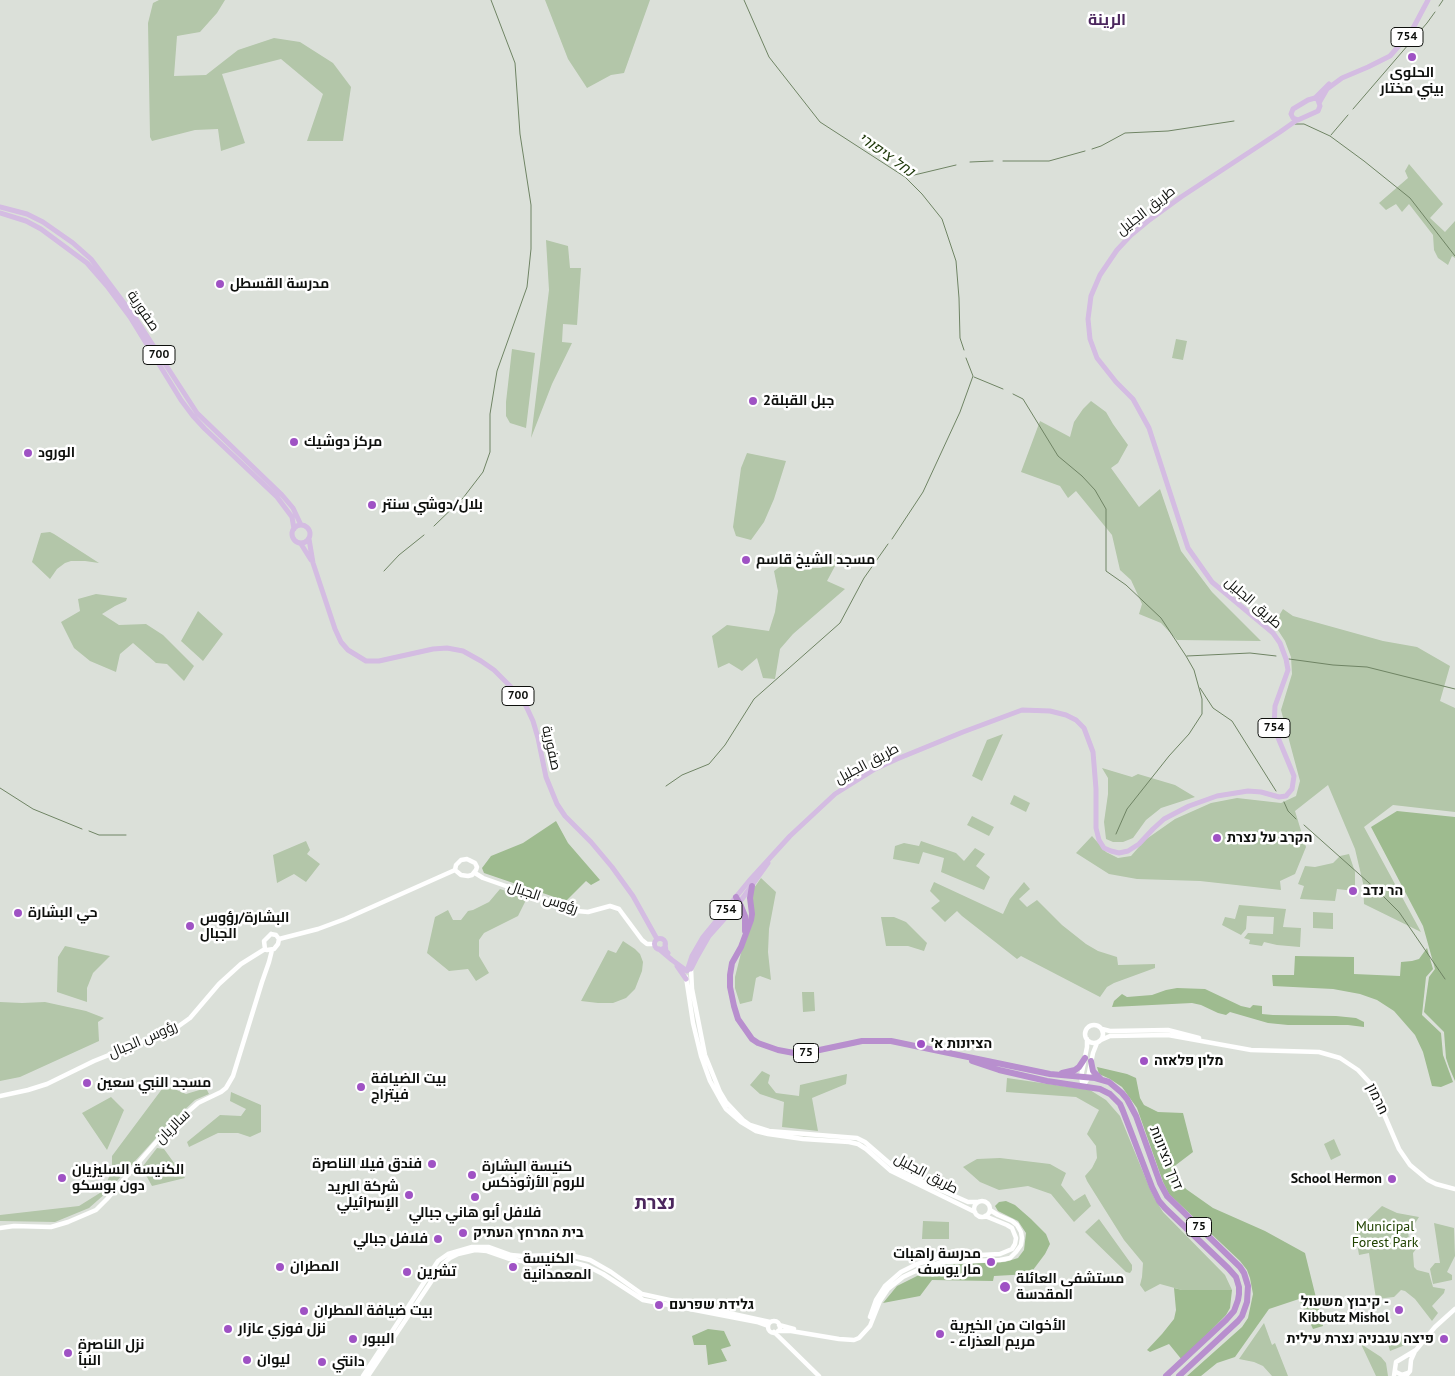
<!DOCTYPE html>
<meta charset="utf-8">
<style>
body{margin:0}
canvas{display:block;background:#dbe0d9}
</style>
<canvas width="1455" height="1376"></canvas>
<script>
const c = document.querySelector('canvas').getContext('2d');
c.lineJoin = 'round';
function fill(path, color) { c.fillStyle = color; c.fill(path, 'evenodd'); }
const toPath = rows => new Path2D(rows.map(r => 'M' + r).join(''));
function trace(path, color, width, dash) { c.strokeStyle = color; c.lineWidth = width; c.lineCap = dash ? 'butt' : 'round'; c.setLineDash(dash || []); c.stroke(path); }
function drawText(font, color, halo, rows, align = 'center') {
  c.font = font + ' "PT Sans",Cairo,Heebo,sans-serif'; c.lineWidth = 5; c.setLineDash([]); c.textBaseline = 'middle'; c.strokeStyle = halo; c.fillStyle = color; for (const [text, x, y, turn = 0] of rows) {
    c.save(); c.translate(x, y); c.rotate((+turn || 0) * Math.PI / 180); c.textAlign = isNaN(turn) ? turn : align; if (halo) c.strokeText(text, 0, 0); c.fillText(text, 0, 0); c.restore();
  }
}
const green = toPath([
 [159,0,225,0,217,13,200,32,177,36,174,76,206,75,238,50,274,38,300,42,333,63,351,87,343,141,307,141,323,94,281,59,222,74,245,143,221,151,218,129,195,130,152,141,150,137,148,23,153,3],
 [545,0,650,0,624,73,611,75,587,88,568,59],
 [1409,164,1443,204,1430,218,1445,232,1455,221,1455,258,1452,256,1448,265,1438,258,1434,250,1433,235,1409,204,1402,212,1396,204,1386,210,1379,203,1408,178,1405,171],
 [546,240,568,246,570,268,581,268,577,325,563,324,562,342,572,343,552,384,531,438,549,290],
 [1176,339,1187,341,1183,360,1172,358],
 [512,349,535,353,526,428,510,423,506,416,506,402],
 [1091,401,1106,412,1113,424,1128,445,1118,463,1111,468,1139,507,1160,489,1181,551,1212,592,1261,641,1177,640,1161,623,1139,614,1142,604,1131,580,1120,570,1112,535,1076,491,1068,498,1060,486,1021,472,1040,421,1070,437,1074,422,1083,409],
 [747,453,786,461,774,499,764,522,751,540,736,536,733,527,741,468],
 [50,532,54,534,99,563,85,561,71,561,65,563,57,569,50,579,32,562,41,533],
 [842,553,827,581,845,589,793,634,780,649,775,679,763,678,757,658,742,671,729,663,718,668,712,636,727,625,769,631,775,612,778,591,774,571,781,566,798,568,821,568],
 [96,594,127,598,126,601,115,606,102,614,119,625,146,624,163,635,194,666,184,681,167,664,156,663,133,643,120,654,116,672,90,661,74,648,61,622,80,611,78,599],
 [1283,609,1293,616,1383,641,1417,647,1450,666,1440,701,1455,708,1455,812,1393,805,1364,827,1421,932,1364,904,1363,883,1355,849,1328,785,1295,811,1306,847,1295,874,1280,881,1281,890,1200,881,1137,879,1109,874,1076,853,1092,836,1106,852,1118,858,1131,856,1145,840,1175,819,1211,803,1237,798,1281,803,1296,796,1300,781,1281,710,1292,674,1291,657,1285,641,1274,624],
 [198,611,223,634,203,661,181,641],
 [1003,734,982,781,972,776,987,740],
 [1102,768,1132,777,1138,774,1175,785,1195,797,1161,808,1146,820,1133,838,1123,842,1113,842,1106,839,1104,822,1108,794,1108,778],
 [1014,795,1030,803,1026,812,1010,804],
 [972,816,994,827,989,836,967,825],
 [306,841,310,850,307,854,320,864,306,882,294,874,277,883,273,855],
 [921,841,956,853,964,861,975,848,985,854,976,866,990,877,984,890,941,872,944,858,923,852,919,864,893,859,895,846,904,843,919,846],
 [1349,854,1355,872,1355,891,1337,889,1335,901,1300,899,1304,886,1298,884,1305,866,1315,867,1333,863,1340,856],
 [761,878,776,892,769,929,768,952,771,980,760,976,756,978,752,1001,740,1004,735,988,735,977,741,953,747,933,752,891],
 [934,882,1003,914,1010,899,1024,882,1030,889,1019,899,1027,907,1037,900,1062,925,1086,944,1098,951,1117,957,1118,965,1155,964,1155,968,1114,983,1107,987,1100,997,1021,956,1017,959,962,916,957,911,945,922,931,908,940,901,930,891],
 [500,889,527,898,518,916,484,933,479,940,479,956,489,973,476,981,468,969,449,971,427,953,435,917,448,910,453,920,461,920,468,911,473,910,489,902],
 [1239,905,1286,909,1283,927,1301,928,1300,947,1277,945,1264,942,1262,946,1249,944,1250,940,1244,938,1248,933,1273,934,1274,917,1247,916,1246,929,1241,935,1222,925,1225,917,1235,919],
 [1313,912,1333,913,1333,929,1313,928],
 [881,917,894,917,906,922,927,943,924,951,908,946,886,946],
 [623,941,635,949,640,954,643,962,642,971,635,989,626,998,613,1003,598,1003,581,1001,608,950,616,953],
 [65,946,110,956,93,973,87,988,87,1002,57,992,58,957],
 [802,992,814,992,815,1011,803,1012],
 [0,1002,22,1003,45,1002,86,1011,104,1018,98,1022,99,1041,20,1077,0,1081],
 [762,1071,770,1075,768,1083,776,1093,799,1096,800,1085,847,1074,846,1084,812,1098,818,1131,782,1127,784,1102,760,1094,750,1085],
 [1007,1078,1090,1090,1106,1100,1120,1116,1150,1189,1155,1199,1163,1212,1225,1275,1232,1290,1182,1290,1160,1284,1145,1292,1140,1285,1142,1277,1143,1263,1124,1240,1087,1181,1085,1176,1092,1168,1097,1158,1096,1146,1087,1134,1099,1110,1076,1097,1006,1092],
 [165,1085,186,1094,206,1088,209,1094,195,1100,165,1128,106,1193,89,1208,55,1222,0,1221,0,1215,79,1206,103,1191,112,1170,112,1156],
 [231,1092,261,1105,261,1132,250,1137,238,1133,218,1133,189,1147,187,1142,220,1115,241,1116,246,1109,230,1101],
 [111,1097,124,1110,107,1150,82,1113],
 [1334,1139,1341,1155,1331,1160,1324,1144],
 [157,1148,164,1149,185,1178,152,1186,147,1177,140,1170],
 [1000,1158,1050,1164,1066,1173,1061,1185,1074,1201,1085,1194,1091,1206,1074,1222,1051,1194,1028,1186,999,1190,980,1182,963,1167,977,1159],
 [1382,1206,1397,1213,1419,1217,1412,1228,1408,1229,1409,1241,1412,1242,1416,1249,1413,1253,1414,1267,1417,1270,1429,1273,1433,1287,1445,1289,1444,1293,1432,1306,1438,1313,1432,1321,1415,1299,1405,1291,1401,1290,1394,1297,1376,1299,1369,1253,1359,1255,1355,1232],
 [1099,1219,1132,1265,1132,1270,1130,1273,1126,1272,1085,1232],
 [923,1221,949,1222,949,1239,922,1239],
 [1434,1223,1454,1228,1455,1256,1447,1272,1452,1275,1452,1280,1433,1284,1430,1269,1435,1263,1440,1263],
 [1264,1323,1272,1345,1275,1343,1288,1376,1272,1376,1263,1366,1254,1362,1239,1359],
 [1402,1336,1405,1345,1390,1351,1387,1341],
 [1361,1344,1381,1357,1386,1363,1388,1376,1376,1376]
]);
const forest = toPath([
 [1397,811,1455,817,1455,1081,1449,1067,1446,1058,1444,1032,1424,1012,1429,977,1435,969,1423,926,1371,827],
 [556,821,568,843,600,880,591,885,586,881,566,901,484,873,482,868,491,856,523,843],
 [1427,948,1433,969,1426,977,1422,1015,1441,1033,1443,1055,1453,1082,1441,1087,1432,1086,1423,1052,1415,1035,1394,1011,1377,1000,1360,994,1333,989,1273,986,1272,975,1294,975,1295,956,1354,957,1354,974,1400,976,1401,962,1412,961,1419,959],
 [1177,988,1205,989,1241,1006,1250,1008,1253,1005,1262,1006,1262,1014,1273,1015,1336,1016,1356,1018,1364,1022,1364,1027,1348,1025,1288,1025,1268,1023,1230,1012,1226,1015,1218,1013,1201,1005,1192,1003,1112,1007,1114,1001,1122,994,1127,997,1152,995,1166,990],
 [1097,1067,1127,1074,1136,1078,1140,1098,1144,1105,1158,1112,1183,1113,1193,1152,1172,1168,1186,1189,1213,1208,1265,1231,1305,1253,1323,1326,1313,1329,1299,1299,1269,1309,1235,1357,1217,1363,1201,1376,1187,1376,1242,1327,1248,1318,1253,1294,1250,1278,1247,1270,1240,1261,1169,1194,1163,1182,1137,1108,1122,1087,1110,1079,1099,1074],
 [1006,1201,1015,1205,1031,1219,1046,1234,1050,1244,1045,1254,1030,1274,994,1276,993,1281,932,1280,920,1296,883,1303,897,1286,927,1271,941,1265,1005,1262,1018,1258,1024,1250,1026,1233,1018,1221,998,1211,995,1206,999,1202],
 [1174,1288,1182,1290,1232,1290,1230,1308,1226,1315,1182,1360,1169,1344,1150,1352,1147,1350,1162,1334,1174,1319,1176,1310],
 [708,1329,724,1331,731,1346,721,1349,727,1361,708,1365,706,1345,694,1345,692,1336]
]);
const stream = toPath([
 [744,0,769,57,820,122,905,177,922,194,942,219,956,261,959,298,960,338,964,350],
 [1439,6,1443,0],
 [1353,109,1427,23,1435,12],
 [1295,124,1304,124,1330,136,1364,161,1410,198,1455,256],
 [1331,135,1348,115],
 [1092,149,1101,146,1125,133,1168,131,1234,121],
 [1003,161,1049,161,1085,151],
 [970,162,993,161],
 [906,177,956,165],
 [974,377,1003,389],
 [1013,394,1023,399,1058,456,1082,476,1095,490,1106,509,1106,571,1126,585,1161,618,1186,656,1194,670,1202,699,1202,714,1189,734,1169,756,1127,809,1116,834],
 [434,526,463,498,483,472,490,452,490,414,497,371,527,287,531,249,531,205,520,134,515,63,491,0],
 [892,539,923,492,960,412,973,376,966,358],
 [384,571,399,555,424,535],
 [1187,656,1250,653,1276,656],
 [1289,659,1333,665,1367,667,1455,689],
 [1200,688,1213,708,1232,721,1276,791],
 [666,786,682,775,709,764,725,745,754,699,840,623,864,578,888,544],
 [0,788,33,809,82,829],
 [1284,802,1288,811,1296,819],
 [1304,825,1377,890,1399,912,1445,979],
 [89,831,99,835,126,835]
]);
const secondary = toPath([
 [467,859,475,863,477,867,476,870,472,875,468,876,461,875,455,870,456,865,461,860,467,859],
 [475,873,483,878,577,911,588,912,610,906,619,909,642,940,647,944,655,944],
 [271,934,276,935,279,939,278,944,274,949,267,950,265,949,264,941,271,934],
 [279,939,318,929,345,919,455,870],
 [691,969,692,989,705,1055,720,1092,726,1102,743,1120,750,1125,769,1131,857,1138,865,1142,895,1168,912,1177,968,1202,977,1202],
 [686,977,693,1023,701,1056,710,1081,720,1099,726,1109,741,1122,756,1131,768,1134,803,1139,849,1142,858,1144,866,1149,891,1171,975,1212],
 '1085 1034a9 9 0 1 1 18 0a9 9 0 1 1-18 0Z',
 [1102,1029,1110,1031,1168,1030,1199,1038],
 [1101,1040,1110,1036,1168,1035,1251,1050,1319,1052,1340,1058,1358,1070,1371,1084,1399,1149,1410,1165,1428,1180,1436,1184,1455,1189],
 [1083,1086,1081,1077,1087,1047,1087,1039],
 [1083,1086,1088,1078,1093,1053,1097,1043],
 [0,1096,28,1090,47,1084,94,1061,176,1028,190,1018,219,984,241,964,265,949],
 '974 1209a8 8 0 1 1 16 0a8 8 0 1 1-16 0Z',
 [0,1228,14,1226,51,1227,68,1222,96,1210,107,1199,164,1133,198,1103,221,1092,226,1088,233,1076,262,982,269,962,272,950],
 [870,1317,876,1300,885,1286,901,1272,917,1264,941,1257,1000,1254,1012,1249,1015,1244,1016,1238,1012,1228,1007,1225,985,1216],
 '768 1327a6 6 0 1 1 12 0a6 6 0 1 1-12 0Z',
 [779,1325,794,1329],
 [778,1331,791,1331,839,1339,854,1340,859,1338,870,1326,880,1301,888,1289,903,1277,920,1269,942,1262,1000,1260,1010,1258,1016,1252,1021,1245,1022,1238,1021,1232,1017,1225,1012,1221,998,1215,990,1210],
 [774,1332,819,1376],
 [1395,1370,1396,1372,1402,1375,1408,1373],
 [363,1376,438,1261,448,1254,472,1247,489,1247,511,1255,522,1256,556,1255,574,1256,590,1260,611,1272,642,1294,770,1322],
 [368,1376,443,1264,450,1258,458,1254,475,1250,487,1251,510,1259,521,1261,556,1261,571,1262,587,1266,603,1274,643,1300,757,1322,768,1326],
 [1394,1376,1396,1362,1416,1350,1435,1327,1455,1309],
 [1406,1376,1410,1371,1411,1360,1415,1351]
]);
const primary = toPath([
 [1315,98,1318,100,1320,106,1318,111,1298,120,1293,118,1291,114,1293,109,1308,100,1315,98],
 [1315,98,1329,84],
 [1319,103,1327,89,1342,78,1368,67,1390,56,1411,32,1428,0],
 [0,207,27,214,43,222,73,243,91,259,136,319,197,413,282,495,293,508,301,525],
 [0,213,26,221,41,229,87,263,107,286,130,317,181,400,193,416,205,429,277,497,292,517,294,529],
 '292 534a9 9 0 1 1 18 0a9 9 0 1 1-18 0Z',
 [309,539,313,563,335,629,341,642,348,650,366,661,379,661,433,649,447,648,463,651,481,661,494,670,511,687,526,706,533,721,538,738,546,777,557,804,565,816,591,842,612,867,633,896,657,939],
 [301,544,311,560],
 '654.5 944a5.5 5.5 0 1 1 11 0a5.5 5.5 0 1 1-11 0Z',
 [665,944,666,951,668,953],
 [659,949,672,960,687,971,688,970],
 [677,966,686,979],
 [691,969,697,957,709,936,742,899,768,863],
 [687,971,692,956,703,937,749,881,790,836,835,794,875,769,897,759,963,732,1022,710,1050,711,1066,715,1076,720,1084,728,1093,752,1096,789,1096,828,1099,840,1104,848,1111,851,1119,853,1128,851,1139,844,1153,829,1164,819,1189,806,1217,796,1248,791,1261,792,1279,797,1286,796,1292,789,1294,776,1274,728,1275,706,1288,670,1286,659,1280,643,1273,633,1212,582,1188,548,1149,428,1133,399,1116,382,1097,358,1090,339,1088,319,1091,296,1100,275,1117,250,1131,235,1148,221,1181,197,1280,132,1297,120]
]);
const highway = toPath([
 [752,886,750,898,752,914,751,920,741,947,732,963,730,975,730,987,734,1006,738,1019,752,1039,758,1043,778,1050,794,1053,810,1052,862,1041,891,1041,1050,1074,1095,1078,1109,1082,1122,1093,1127,1099,1136,1116,1160,1183,1167,1196,1240,1267,1244,1273,1248,1286,1247,1302,1242,1316,1238,1321,1179,1376],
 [736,897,741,906,745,916,745,931],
 [728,916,737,912,742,913,744,915],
 [972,1061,999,1070,1047,1081,1100,1089,1110,1094,1120,1104,1123,1111,1152,1187,1159,1201,1165,1208,1228,1268,1236,1277,1239,1287,1239,1294,1238,1300,1234,1311,1226,1320,1166,1376],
 [1091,1061,1093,1071,1100,1078],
 [1062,1073,1075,1070,1079,1067,1085,1058]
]);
const markers = [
 [1412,57,5,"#9f52c4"],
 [220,284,5,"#9f52c4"],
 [753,401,5,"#9f52c4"],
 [294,442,5,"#9f52c4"],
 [28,453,5,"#9f52c4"],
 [372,505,5,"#9f52c4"],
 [746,560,5,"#9f52c4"],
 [1217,838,5,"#9f52c4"],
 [1353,891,5,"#9f52c4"],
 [18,913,5,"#9f52c4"],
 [190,926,5,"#9f52c4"],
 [921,1044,5,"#9f52c4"],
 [1144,1061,5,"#9f52c4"],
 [87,1083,5,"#9f52c4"],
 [361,1087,5,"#9f52c4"],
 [432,1164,5,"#9f52c4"],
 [472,1175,5,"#9f52c4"],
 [62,1178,5,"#9f52c4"],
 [1392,1179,5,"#9f52c4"],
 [409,1195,5,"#9f52c4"],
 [475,1197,5,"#9f52c4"],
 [463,1233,5,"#9f52c4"],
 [438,1239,5,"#9f52c4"],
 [991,1262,5,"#9f52c4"],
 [280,1267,5,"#9f52c4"],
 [513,1267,5,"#9f52c4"],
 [407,1272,5,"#9f52c4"],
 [1005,1287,6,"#9f52c4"],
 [659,1305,5,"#9f52c4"],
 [1399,1310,5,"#9f52c4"],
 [304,1311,5,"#9f52c4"],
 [228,1329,5,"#9f52c4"],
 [940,1334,5,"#9f52c4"],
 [353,1339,5,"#9f52c4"],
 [1444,1339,5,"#9f52c4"],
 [68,1353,5,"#9f52c4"],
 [247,1360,5,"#9f52c4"],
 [322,1362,5,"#9f52c4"]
];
const shields = [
 [1407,37,32],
 [159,355,32],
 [518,696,32],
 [1274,728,32],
 [726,910,32],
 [806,1053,25],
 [1199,1227,25]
];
const shieldNames = [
 ["754",1407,37],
 ["700",159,355],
 ["700",518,696],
 ["754",1274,728],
 ["754",726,910],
 ["75",806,1053],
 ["75",1199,1227]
];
const poiNames = [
 ["الحلوى",1412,73,"center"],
 ["بيني مختار",1412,89,"center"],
 ["مدرسة القسطل",230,284],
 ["جبل القبلة2",763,401],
 ["مركز دوشيك",304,442],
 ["الورود",38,453],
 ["بلال/دوشي سنتر",382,505],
 ["مسجد الشيخ قاسم",756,560],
 ["הקרב על נצרת",1227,838],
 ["הר נדב",1363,891],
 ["حي البشارة",28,913],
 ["البشارة/رؤوس",200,918],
 ["الجبال",200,934],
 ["הציונות א׳",931,1044],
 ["מלון פלאזה",1154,1061],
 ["بيت الضيافة",371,1079],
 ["فيتراج",371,1095],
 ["مسجد النبي سعين",97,1083],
 ["فندق فيلا الناصرة",422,1164,"right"],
 ["كنيسة البشارة",482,1167],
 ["للروم الأرثوذكس",482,1183],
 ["الكنيسة السليزيان",72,1170],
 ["دون بوسكو",72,1186],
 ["School Hermon",1382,1179,"right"],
 ["شركة البريد",399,1187,"right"],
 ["الإسرائيلي",399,1203,"right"],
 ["فلافل أبو هاني جبالي",475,1213,"center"],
 ["בית המרחץ העתיק",473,1233],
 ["فلافل جبالي",428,1239,"right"],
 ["مدرسة راهبات",981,1254,"right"],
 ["مار يوسف",981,1270,"right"],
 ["الكنيسة",523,1259],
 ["المعمدانية",523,1275],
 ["المطران",290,1267],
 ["تشرين",417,1272],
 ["مستشفى العائلة",1016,1279],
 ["المقدسة",1016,1295],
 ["קיבוץ משעול -",1389,1302,"right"],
 ["Kibbutz Mishol",1389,1318,"right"],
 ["גלידת שפרעם",669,1305],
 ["بيت ضيافة المطران",314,1311],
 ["الأخوات من الخيرية",950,1326],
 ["- مريم العذراء",950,1342],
 ["نزل فوزي عازار",238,1329],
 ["الببور",363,1339],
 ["פיצה עגבניה נצרת עילית",1434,1339,"right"],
 ["نزل الناصرة",78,1345],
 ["النبأ",78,1361],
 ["ليوان",257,1360],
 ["دانتي",332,1362]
];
const streetNames = [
 ["طريق الجليل",1146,211,-38],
 ["صفورية",143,311,56],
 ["طريق الجليل",1253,603,41],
 ["صفورية",551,748,77],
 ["طريق الجليل",867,764,-28],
 ["رؤوس الجبال",543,898,19],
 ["رؤوس الجبال",143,1040,-23],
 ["חרמון",1377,1099,64],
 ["سالزيان",173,1127,-44],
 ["דרך הציונות",1166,1158,68],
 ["طريق الجليل",926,1174,28]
];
const parkNames = [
 ["Municipal",1385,1227],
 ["Forest Park",1385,1243]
];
const waterNames = [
 ["נחל ציפורי",886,155,35]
];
const quarterNames = [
 ["الرينة",1107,20]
];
const districtNames = [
 ["נצרת",655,1204]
];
fill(green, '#b3c6a9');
fill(forest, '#9ebb8f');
trace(stream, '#6f8464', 1);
trace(secondary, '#fff', 4.5);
trace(primary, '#d4bce2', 5);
trace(highway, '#b88fce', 6);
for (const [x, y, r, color] of markers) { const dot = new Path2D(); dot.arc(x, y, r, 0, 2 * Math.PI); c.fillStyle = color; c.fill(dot); trace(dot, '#fff', 2); }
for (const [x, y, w] of shields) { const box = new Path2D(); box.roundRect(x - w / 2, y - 9.5, w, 19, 4); c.fillStyle = '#fff'; c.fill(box); trace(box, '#0e100d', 1); }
drawText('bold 12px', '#0e100d', null, shieldNames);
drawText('bold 14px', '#0e100d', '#fff', poiNames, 'left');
drawText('14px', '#0e100d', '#fff', streetNames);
drawText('14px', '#204301', '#fff', parkNames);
drawText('italic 15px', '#183304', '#fff', waterNames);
drawText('bold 16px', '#4b265d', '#fff', quarterNames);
drawText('bold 19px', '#4b265d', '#fff', districtNames);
</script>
